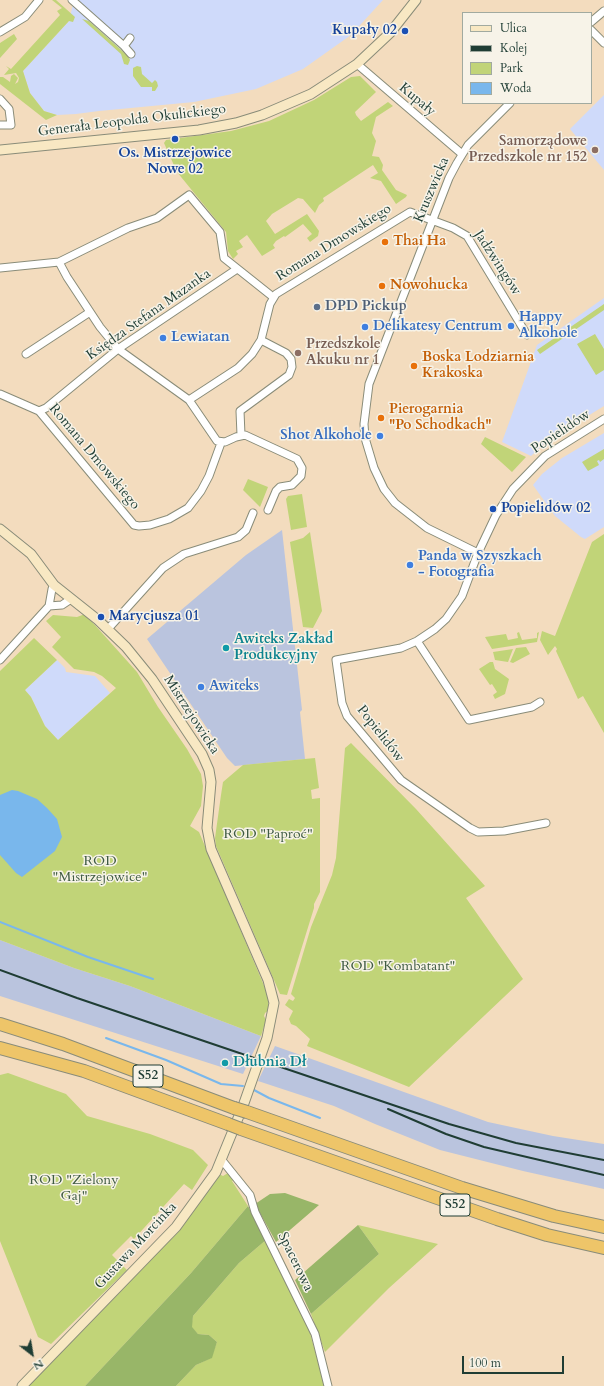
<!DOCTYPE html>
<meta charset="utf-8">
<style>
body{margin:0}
#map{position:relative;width:604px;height:1386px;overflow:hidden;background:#f3dcbe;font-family:Cardo,serif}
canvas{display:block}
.legend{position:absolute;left:462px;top:12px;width:130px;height:92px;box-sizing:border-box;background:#f7f3e8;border:1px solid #a1aaa0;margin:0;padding:5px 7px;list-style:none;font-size:12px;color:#1f3d34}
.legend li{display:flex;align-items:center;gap:8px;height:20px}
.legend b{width:20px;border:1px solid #a1aaa0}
.north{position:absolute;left:12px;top:1334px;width:40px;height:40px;-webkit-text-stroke:3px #f7f3e8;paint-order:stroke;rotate:149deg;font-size:11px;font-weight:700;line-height:16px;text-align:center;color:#1f3d34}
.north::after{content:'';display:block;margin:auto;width:14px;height:18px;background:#1f3d34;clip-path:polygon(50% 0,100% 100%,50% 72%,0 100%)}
.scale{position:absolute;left:462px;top:1356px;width:102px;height:18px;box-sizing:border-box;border:2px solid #1f3d34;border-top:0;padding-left:5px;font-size:12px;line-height:14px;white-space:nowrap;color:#1f3d34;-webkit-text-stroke:3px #f7f3e8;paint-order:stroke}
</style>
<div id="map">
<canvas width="604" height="1386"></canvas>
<ul class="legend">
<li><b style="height:5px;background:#f8e8c3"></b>Ulica</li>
<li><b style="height:5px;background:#1f3d34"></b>Kolej</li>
<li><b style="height:11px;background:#c1d478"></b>Park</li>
<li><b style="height:11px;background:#79b7ec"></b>Woda</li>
</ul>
<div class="north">N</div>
<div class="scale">100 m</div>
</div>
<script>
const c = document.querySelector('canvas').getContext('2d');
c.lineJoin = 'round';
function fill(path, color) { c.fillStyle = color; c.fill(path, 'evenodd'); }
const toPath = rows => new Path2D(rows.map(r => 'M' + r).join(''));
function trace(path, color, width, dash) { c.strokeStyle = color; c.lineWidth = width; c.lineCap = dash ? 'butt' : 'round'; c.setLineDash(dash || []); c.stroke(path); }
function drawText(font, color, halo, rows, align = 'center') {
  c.font = font + ' Cardo,serif'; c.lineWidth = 3; c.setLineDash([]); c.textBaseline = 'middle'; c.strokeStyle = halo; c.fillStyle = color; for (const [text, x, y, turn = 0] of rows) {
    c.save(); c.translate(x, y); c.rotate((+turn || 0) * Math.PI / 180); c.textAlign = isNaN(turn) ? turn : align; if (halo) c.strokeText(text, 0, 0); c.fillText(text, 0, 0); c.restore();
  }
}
const built = toPath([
 [74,0,383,0,351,35,303,69,256,89,194,102,99,111,76,114,57,115,44,111,30,93,23,71,69,21],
 [604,95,604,170,570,129],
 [604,298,604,406,547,441,531,456,502,442,537,345],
 [604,433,604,527,585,539,581,537,555,516,533,485,542,474,562,458],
 [57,660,65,668,66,672,95,676,110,693,58,740,45,726,31,697,25,690]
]);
const industrial = toPath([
 [282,530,302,710,300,712,305,759,235,766,227,758,147,639,246,555],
 [0,940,74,968,130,986,261,1036,243,1074,0,996],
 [275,1046,488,1122,553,1136,604,1144,604,1189,523,1171,440,1150,375,1124,334,1106,258,1081]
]);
const green = toPath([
 [52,0,56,0,75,17,73,22,69,21,23,71,30,93,44,111,57,115,46,120,0,84,0,77,3,77,10,82,11,76,14,74,18,78,15,84,18,82,19,78,16,73,4,75,9,69,6,66,11,69,60,15,57,11,62,8],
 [82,19,89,21,128,56,130,60,128,65,124,64,121,54],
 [14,34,17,39,0,58,0,43],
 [137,66,141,67,142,74,152,83,155,80,157,82,158,86,155,91,152,91,152,87,141,87,133,76,133,68],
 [360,76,376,92,355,112,356,115,361,121,388,102,393,106,376,117,372,133,376,141,372,156,379,157,383,165,382,170,396,190,407,195,406,197,396,204,381,181,370,178,378,173,373,165,323,198,324,201,319,205,315,213,303,199,298,198,272,214,266,221,275,234,307,214,319,231,318,236,310,242,307,238,312,234,303,224,285,237,284,236,276,241,273,245,275,248,262,256,247,235,239,241,243,247,236,251,238,254,233,259,228,251,226,232,177,172,164,143,166,140,231,131,269,121,314,100,351,77],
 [604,304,604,310,540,354,537,350],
 [595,334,604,349,604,370,596,375,577,344],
 [485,437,526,457,512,472,481,444],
 [604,449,604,459,600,462,599,460,597,461,599,465,588,471,582,462],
 [248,479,268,487,260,507,243,490],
 [302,494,307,527,291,530,286,499,288,496],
 [310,532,322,611,313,628,303,627,290,542,303,538],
 [604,534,604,733,583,696,578,699,556,651,557,649,555,646,548,655,540,640,542,631,555,636,592,542],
 [85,614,137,672,158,707,187,749,201,774,203,786,201,806,190,826,199,832,268,995,269,1010,265,1013,264,1016,266,1020,261,1036,130,986,74,968,0,940,0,671,34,638,57,660,25,690,31,697,45,726,58,740,116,688,102,676,94,672,74,669,52,647,61,637,46,621,53,615,77,617],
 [519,632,522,640,537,638,537,633,539,632,537,642,492,649,485,637,506,634,508,640,518,638,517,633],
 [526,647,530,654,513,663,510,662,516,648],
 [513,649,508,662,495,660,493,652],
 [490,662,493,662,495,669,509,679,505,694,495,699,493,695,497,692,492,684,490,685,479,669],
 [351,743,416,809,485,886,466,898,523,979,409,1087,307,1046,310,1039,296,1026,291,1024,289,1019,293,1011,285,1005,289,999,293,1001,295,998,291,994,311,927,332,875,336,858,345,748],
 [315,758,319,788,311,790,312,799,320,798,320,892,314,904,314,908,287,995,280,994,216,846,215,838,221,795,223,782,243,765],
 [8,1073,66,1094,87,1116,150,1134,193,1150,208,1165,192,1190,184,1184,134,1239,131,1236,112,1255,127,1270,51,1344,38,1337,0,1241,0,1075],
 [228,1173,234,1180,232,1181,248,1206,191,1273,85,1386,26,1386,171,1238,197,1206,219,1174,223,1176],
 [358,1225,438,1244,389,1288,325,1352,311,1314,379,1254],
 [266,1240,308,1326,325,1386,176,1386,196,1365,211,1358,217,1342,209,1335,198,1334,191,1327,193,1316,239,1263]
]);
const forest = toPath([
 [285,1193,319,1205,276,1242,255,1204,270,1194],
 [248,1206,266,1240,239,1263,193,1316,192,1327,198,1334,209,1335,217,1342,212,1358,196,1365,176,1386,85,1386,191,1273],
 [358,1225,379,1254,311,1314,295,1280]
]);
const water = toPath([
 [12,790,18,791,37,799,47,808,57,819,62,837,55,851,22,877,16,873,0,855,0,795]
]);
const stream = toPath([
 [0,922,88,957,153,979],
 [106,1038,166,1060,221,1084,243,1086],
 [254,1090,269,1098,320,1118]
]);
const street = toPath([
 [72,0,124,46,130,38],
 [591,22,604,11],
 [591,30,604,43],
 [0,32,25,17,39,0],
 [124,46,131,54],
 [357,64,462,154],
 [0,99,9,109,11,125,0,125],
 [59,262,67,277,100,327,118,349,189,400,217,441,225,442,236,437,245,435,297,459,302,468,301,476,292,485,280,487,276,491,268,510],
 [0,268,59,262,128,228,157,218,189,195,220,232,224,258,273,297],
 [26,354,90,312],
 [0,394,39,411,134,525,139,526,150,525,169,519,188,508,201,491,209,476,221,443],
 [189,400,238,368,252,354,261,340,270,304,276,294,410,212,453,228,467,236,527,335],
 [39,411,46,408,118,349,237,269],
 [241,435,240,411,289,375,292,367,291,359,286,353,261,340],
 [478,553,427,528,395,503,384,489,374,468,365,438,364,424,369,384,449,178,457,163,468,145,510,103],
 [49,606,62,605,71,599],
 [108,629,163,568,184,554,238,537,246,530,253,513],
 [417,641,469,720,532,707,540,702],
 [0,660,49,606,52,589,54,585],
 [546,823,504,831,478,832,470,828,401,780,347,716,342,703,336,660,401,648,417,641,435,629,446,619,462,596,478,553,496,515,513,489,545,456,604,419],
 [221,1159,250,1195,255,1212,315,1334,328,1386]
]);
const secondary = toPath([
 [0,150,199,130,236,123,262,115,311,94,357,64,390,33,416,0],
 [0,529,31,554,54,585,98,620,126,647,152,679,202,754,209,770,211,782,207,828,211,849,268,980,274,1003,267,1038,243,1106,216,1172,176,1227,22,1386]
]);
const highway = toPath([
 [0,1024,63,1044,234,1108],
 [0,1048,84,1071,228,1124],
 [247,1112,462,1188,554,1216,604,1227],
 [241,1129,497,1219,547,1235,604,1248]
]);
const rail = toPath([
 [0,970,77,998,449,1124,516,1143,604,1160],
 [388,1109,446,1134,484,1147,604,1175]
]);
const highwayBridge = toPath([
 [234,1108,247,1112],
 [228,1124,241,1129]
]);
const markers = [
 [405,31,4,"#1a4fb4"],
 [175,139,4,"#1a4fb4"],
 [595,150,4,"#8d6e63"],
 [385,242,4,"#e8710a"],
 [382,286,4,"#e8710a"],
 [317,307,4,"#5c6f8a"],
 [511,326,4,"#3f7fe0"],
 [365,327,4,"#3f7fe0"],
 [163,338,4,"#3f7fe0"],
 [298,353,4,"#8d6e63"],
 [414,366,4,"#e8710a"],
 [381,418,4,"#e8710a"],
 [380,436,4,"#3f7fe0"],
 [493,509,4,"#1a4fb4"],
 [410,565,4,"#3f7fe0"],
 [101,617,4,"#1a4fb4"],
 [226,648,4,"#0f9aa8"],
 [201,687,4,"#3f7fe0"],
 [225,1063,4,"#0f9aa8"]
];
const shields = [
 [148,1076,30],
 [455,1205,30]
];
const shieldNames = [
 ["S52",148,1076],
 ["S52",455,1205]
];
const transitNames = [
 ["Kupały 02",397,31,"right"],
 ["Os. Mistrzejowice",175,154,"center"],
 ["Nowe 02",175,170,"center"],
 ["Popielidów 02",501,509],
 ["Marycjusza 01",109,617]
];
const streetNames = [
 ["Kupały",417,100,40],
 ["Generała Leopolda Okulickiego",132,121,-7],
 ["Kruszwicka",432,190,-67],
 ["Romana Dmowskiego",334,243,-32],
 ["Jadźwingów",497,263,57],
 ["Księdza Stefana Mazanka",149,315,-35],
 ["Popielidów",561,432,-34],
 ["Romana Dmowskiego",94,457,50],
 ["Mistrzejowicka",191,715,57],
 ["Popielidów",380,734,52],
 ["Gustawa Morcinka",136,1246,-47],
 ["Spacerowa",295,1262,64]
];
const educationNames = [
 ["Samorządowe",587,142],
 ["Przedszkole nr 152",587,158],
 ["Przedszkole",306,345,"left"],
 ["Akuku nr 1",306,361,"left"]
];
const foodNames = [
 ["Thai Ha",393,242],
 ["Nowohucka",390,286],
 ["Boska Lodziarnia",422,358],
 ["Krakoska",422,374],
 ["Pierogarnia",389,410],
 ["\"Po Schodkach\"",389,426]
];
const serviceNames = [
 ["DPD Pickup",325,307]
];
const shopNames = [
 ["Happy",519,318],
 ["Alkohole",519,334],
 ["Delikatesy Centrum",373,327],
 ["Lewiatan",171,338],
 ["Shot Alkohole",372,436,"right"],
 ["Panda w Szyszkach",418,557],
 ["- Fotografia",418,573],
 ["Awiteks",209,687]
];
const cultureNames = [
 ["Awiteks Zakład",234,640],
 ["Produkcyjny",234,656],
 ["Dłubnia Dł",233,1063]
];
const parkNames = [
 ["ROD \"Paproć\"",268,835],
 ["ROD",100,862],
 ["\"Mistrzejowice\"",100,878],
 ["ROD \"Kombatant\"",398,967],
 ["ROD \"Zielony",74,1181],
 ["Gaj\"",74,1197]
];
fill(built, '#cfdafa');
fill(industrial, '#bac4de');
fill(green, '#c1d478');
fill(forest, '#98b668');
fill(water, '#79b7ec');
trace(stream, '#79b7ec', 2);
trace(street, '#898c79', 9);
trace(secondary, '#898c79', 11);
trace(highway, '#898c79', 14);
trace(street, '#fff', 7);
trace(secondary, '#f8e8c3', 9);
trace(highway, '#eec569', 12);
trace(rail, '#1f3d34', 2);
trace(highwayBridge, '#898c79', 14, []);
trace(highwayBridge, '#eec569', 12);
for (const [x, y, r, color] of markers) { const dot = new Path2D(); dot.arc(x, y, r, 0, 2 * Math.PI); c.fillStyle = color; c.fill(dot); trace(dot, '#f7f3e8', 1.5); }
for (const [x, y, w] of shields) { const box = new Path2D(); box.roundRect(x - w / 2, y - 11, w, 22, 3); c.fillStyle = '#f7f3e8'; c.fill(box); trace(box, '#1f3d34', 1); }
drawText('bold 13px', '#1f3d34', null, shieldNames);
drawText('bold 14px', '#164399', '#f7f3e8', transitNames, 'left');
drawText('14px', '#1f3d34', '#f7f3e8', streetNames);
drawText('bold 14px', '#785e54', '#f7f3e8', educationNames, 'right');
drawText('bold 14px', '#c56008', '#f7f3e8', foodNames, 'left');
drawText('bold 14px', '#4e5e75', '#f7f3e8', serviceNames, 'left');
drawText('bold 14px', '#366cbe', '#f7f3e8', shopNames, 'left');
drawText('bold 14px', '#0d838f', '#f7f3e8', cultureNames, 'left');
drawText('14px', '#3f5b42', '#f7f3e8', parkNames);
</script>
